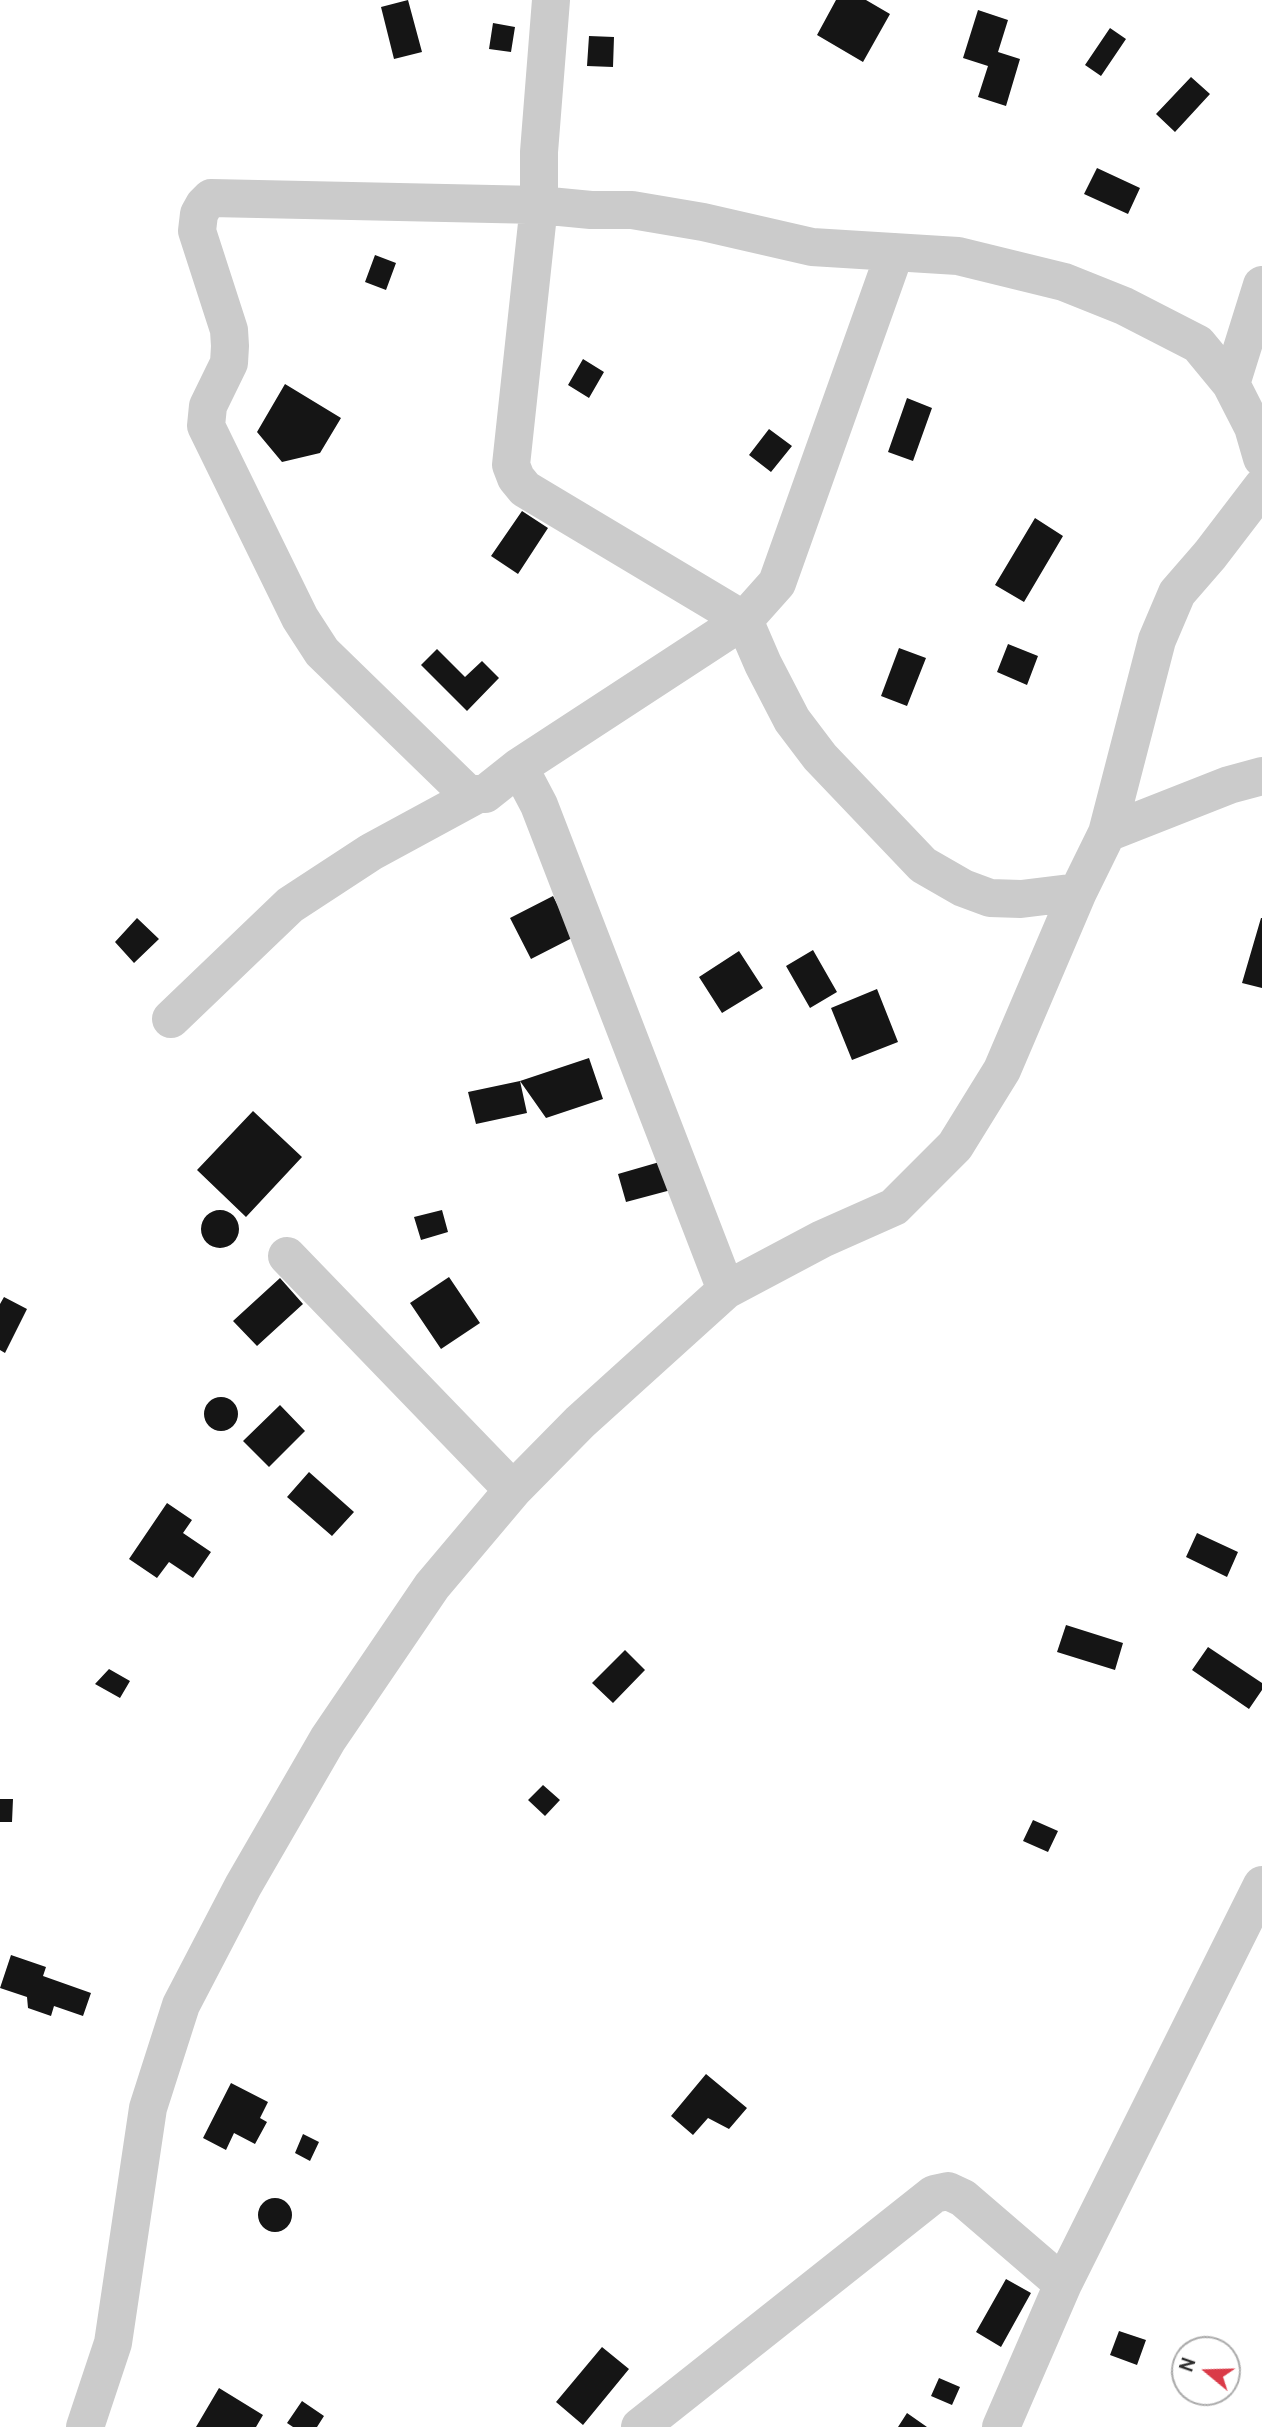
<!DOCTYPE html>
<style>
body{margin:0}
#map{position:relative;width:1262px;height:2427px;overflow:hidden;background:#fff;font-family:Cabin,sans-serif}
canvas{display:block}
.north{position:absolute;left:1171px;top:2336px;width:70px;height:70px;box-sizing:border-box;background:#fff;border:2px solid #ababab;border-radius:50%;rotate:289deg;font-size:19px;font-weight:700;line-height:28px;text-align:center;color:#2e2e2e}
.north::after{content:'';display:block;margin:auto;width:24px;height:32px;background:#da3a48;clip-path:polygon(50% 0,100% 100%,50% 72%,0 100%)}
</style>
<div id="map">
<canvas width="1262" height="2427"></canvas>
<div class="north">N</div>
</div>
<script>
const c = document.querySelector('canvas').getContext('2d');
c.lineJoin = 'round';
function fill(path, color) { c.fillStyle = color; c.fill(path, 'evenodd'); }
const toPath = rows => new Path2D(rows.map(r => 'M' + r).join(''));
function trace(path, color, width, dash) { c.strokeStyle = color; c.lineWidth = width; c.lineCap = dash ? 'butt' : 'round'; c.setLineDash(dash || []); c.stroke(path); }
const building = toPath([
 [408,0,422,52,394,59,381,7],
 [836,0,866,0,890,14,863,62,817,35],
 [978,10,1008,20,998,52,1020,59,1006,106,978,97,988,66,963,58],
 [493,23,515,27,511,52,489,49],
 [1110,28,1126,39,1101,76,1085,65],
 [589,36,614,37,613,67,587,66],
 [1191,77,1210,94,1175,132,1156,114],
 [1097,168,1140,188,1128,214,1084,194],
 [375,255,396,263,386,290,365,282],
 [583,359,604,372,589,398,568,385],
 [285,384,341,418,320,453,282,462,257,432],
 [907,398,932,408,913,461,888,452],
 [769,429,792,446,771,472,749,455],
 [522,511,548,528,518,574,491,556],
 [1035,518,1063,536,1024,602,995,585],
 [1008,644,1038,656,1027,685,997,672],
 [899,648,926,658,907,706,881,696],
 [437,649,465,677,482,661,499,678,467,711,421,665],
 [553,896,574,937,531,959,510,918],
 [137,918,159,939,134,963,115,942],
 [1261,918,1262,918,1262,988,1242,983],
 [813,950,837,992,810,1008,786,966],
 [739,951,763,988,722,1013,699,977],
 [877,989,898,1042,852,1060,831,1008],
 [589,1058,603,1099,546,1118,520,1081,527,1113,476,1124,468,1092,520,1081],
 [253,1111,302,1157,246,1217,197,1170],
 [663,1161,671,1190,626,1202,618,1174],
 '201 1229a19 19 0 1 1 38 0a19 19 0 1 1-38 0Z',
 [442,1210,448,1232,421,1240,414,1217],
 [449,1277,480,1323,441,1349,410,1303],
 [280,1278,303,1304,257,1346,233,1321],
 [4,1297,27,1309,5,1353,0,1350,0,1304],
 '204 1414a17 17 0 1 1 34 0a17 17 0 1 1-34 0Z',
 [280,1405,305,1431,269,1467,243,1441],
 [309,1472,354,1512,332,1536,287,1497],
 [167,1503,192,1520,183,1533,211,1552,193,1578,169,1562,157,1578,129,1559],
 [1197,1533,1238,1552,1227,1577,1186,1557],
 [1066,1625,1123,1643,1115,1670,1057,1652],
 [1208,1647,1262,1683,1262,1690,1249,1709,1192,1670],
 [625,1650,645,1670,613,1703,592,1683],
 [109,1669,130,1681,120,1698,95,1684],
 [543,1785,560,1800,545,1816,528,1800],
 [0,1799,13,1799,12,1822,0,1822],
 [1033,1820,1058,1831,1048,1852,1023,1841],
 [11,1955,46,1967,43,1976,91,1993,83,2016,54,2006,51,2016,28,2008,27,1997,0,1988],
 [706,2074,747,2108,729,2129,708,2118,693,2135,671,2116],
 [231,2083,268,2102,260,2118,267,2122,255,2144,234,2133,226,2150,203,2138],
 [303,2134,319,2142,310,2161,295,2153],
 '258 2215a17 17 0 1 1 34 0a17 17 0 1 1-34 0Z',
 [1006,2279,1031,2293,1001,2347,976,2332],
 [1119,2331,1146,2340,1137,2365,1110,2355],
 [602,2347,629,2369,583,2425,556,2402],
 [939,2378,960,2387,952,2405,931,2396],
 [219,2388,263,2415,256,2427,196,2427],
 [302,2401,324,2416,317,2427,293,2427,287,2423],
 [907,2413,927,2427,898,2427]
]);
const minor = toPath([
 [551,0,539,152,539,205,511,465,516,478,525,489,744,620,763,664,792,720,820,757,923,865,963,888,990,898,1021,899,1078,892],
 [895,252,777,583,744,620,519,767,485,794,468,794,322,652,300,618,206,426,208,406,229,363,230,346,229,330,197,231,199,214,204,205,211,198,539,205,591,210,632,210,703,222,812,247,958,256,1064,282,1124,306,1198,344,1231,384,1253,427,1262,458],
 [1231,384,1262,285],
 [519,767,539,805,726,1290],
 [1107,833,1157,640,1177,593,1210,555,1262,487],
 [171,1019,290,905,371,852,476,795],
 [287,1256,513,1490],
 [85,2427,113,2343,148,2108,181,2005,243,1886,328,1739,432,1586,513,1490,580,1422,726,1290,822,1239,894,1207,955,1146,1002,1070,1078,892,1107,833,1229,785,1262,776],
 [640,2427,934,2194,948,2191,963,2198,1063,2284],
 [1001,2427,1063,2284,1262,1885]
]);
fill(building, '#151515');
trace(minor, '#cbcbcb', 38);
</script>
